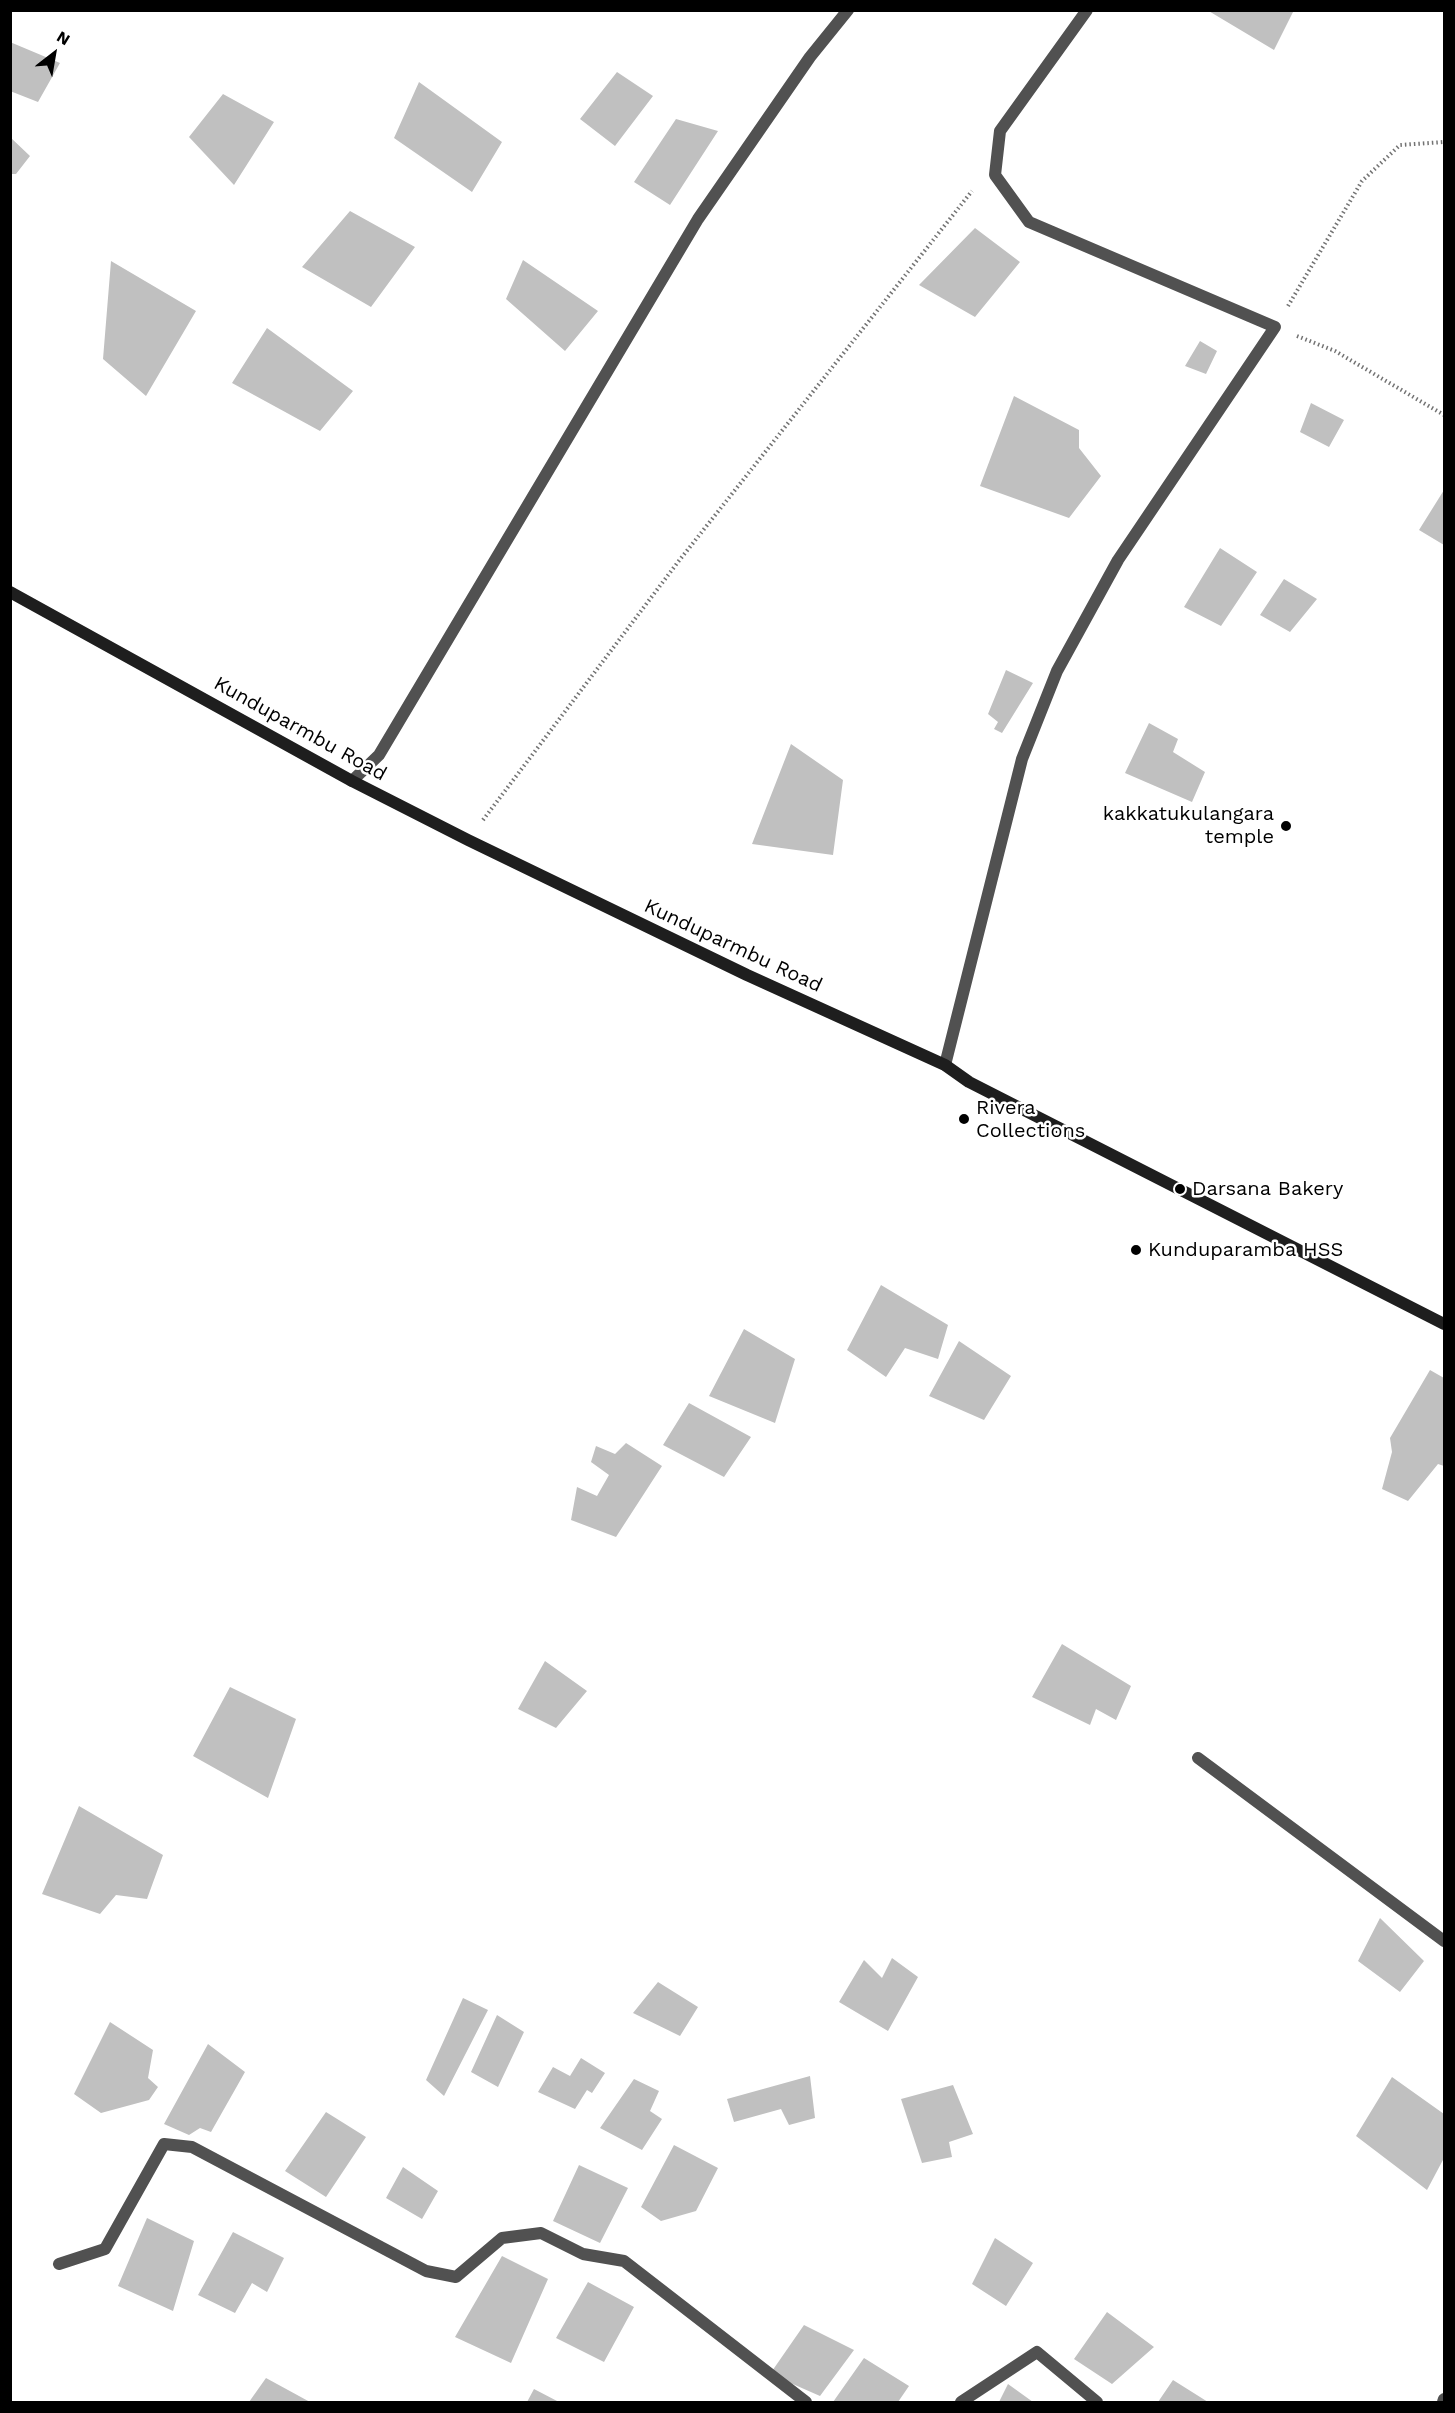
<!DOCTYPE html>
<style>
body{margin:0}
#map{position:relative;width:1455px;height:2413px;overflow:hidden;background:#fff;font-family:"Work Sans",sans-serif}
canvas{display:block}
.frame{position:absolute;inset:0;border:12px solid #000;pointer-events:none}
.north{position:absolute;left:24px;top:24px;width:60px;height:60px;-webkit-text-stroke:4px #fff;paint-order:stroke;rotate:31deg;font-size:16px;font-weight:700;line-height:24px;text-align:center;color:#000}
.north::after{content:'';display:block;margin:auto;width:21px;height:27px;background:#000;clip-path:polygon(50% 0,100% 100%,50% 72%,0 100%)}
</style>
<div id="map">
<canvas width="1455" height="2413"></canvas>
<div class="frame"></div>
<div class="north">N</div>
</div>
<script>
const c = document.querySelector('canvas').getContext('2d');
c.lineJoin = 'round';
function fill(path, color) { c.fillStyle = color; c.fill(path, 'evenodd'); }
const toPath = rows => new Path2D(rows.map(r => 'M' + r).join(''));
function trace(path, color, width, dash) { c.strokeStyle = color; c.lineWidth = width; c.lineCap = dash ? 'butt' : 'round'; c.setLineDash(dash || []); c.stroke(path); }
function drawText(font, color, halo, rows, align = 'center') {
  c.font = font + ' "Work Sans",sans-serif'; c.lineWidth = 5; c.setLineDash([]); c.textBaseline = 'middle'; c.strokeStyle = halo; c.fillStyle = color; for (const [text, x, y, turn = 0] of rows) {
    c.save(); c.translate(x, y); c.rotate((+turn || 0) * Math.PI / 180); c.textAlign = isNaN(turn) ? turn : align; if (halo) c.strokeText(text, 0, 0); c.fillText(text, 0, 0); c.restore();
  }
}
const building = toPath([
 [1207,10,1294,10,1274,50],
 [10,42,60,63,38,102,10,91],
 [617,72,653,96,615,146,580,119],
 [419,82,502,142,472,192,394,138],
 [223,94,274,122,234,185,189,137],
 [676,119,718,131,670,205,634,182],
 [10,137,30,156,16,174,10,174],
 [350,211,415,247,371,307,302,267],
 [975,228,1020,262,975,317,919,285],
 [523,260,598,311,565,351,506,299],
 [111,261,196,311,146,396,103,359],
 [267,328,353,391,320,431,232,383],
 [1200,341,1217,351,1206,374,1185,366],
 [1014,396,1079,430,1079,448,1101,476,1069,518,980,486],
 [1311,403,1344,420,1329,447,1300,432],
 [1444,490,1444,545,1419,530],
 [1220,548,1257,572,1221,626,1184,607],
 [1284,579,1317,599,1290,632,1260,615],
 [1006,670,1033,683,1002,733,994,729,998,722,988,714],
 [1149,723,1178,739,1173,752,1205,772,1192,802,1125,773],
 [791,744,843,780,833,855,752,844],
 [881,1285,948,1325,938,1359,905,1348,886,1377,847,1350],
 [744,1329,795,1359,775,1423,709,1396],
 [959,1341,1011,1376,984,1420,929,1396],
 [1430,1370,1444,1378,1444,1466,1438,1464,1408,1501,1382,1489,1392,1452,1390,1438],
 [689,1403,751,1437,724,1477,663,1445],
 [626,1443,662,1466,616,1537,571,1520,577,1487,597,1496,609,1475,591,1462,596,1446,615,1454],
 [1062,1644,1131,1686,1116,1720,1096,1709,1090,1725,1032,1697],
 [545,1661,587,1691,556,1728,518,1709],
 [230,1687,296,1719,268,1798,193,1756],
 [79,1806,163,1855,147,1899,116,1895,100,1914,42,1894],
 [1380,1918,1424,1961,1400,1992,1358,1961],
 [892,1958,918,1977,888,2031,839,2002,864,1960,882,1978],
 [658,1982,698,2007,680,2036,633,2013],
 [463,1998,488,2010,444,2096,426,2080],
 [497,2015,524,2032,498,2087,471,2072],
 [110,2022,153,2050,148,2078,158,2087,149,2100,101,2113,74,2094],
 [208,2044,245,2072,211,2132,200,2128,189,2135,164,2124],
 [581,2058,605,2073,592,2093,587,2090,575,2109,538,2092,553,2067,570,2076],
 [810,2076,815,2118,789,2125,781,2109,734,2122,727,2099],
 [1392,2077,1444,2114,1444,2158,1427,2190,1356,2136],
 [634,2079,659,2091,650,2111,662,2119,642,2150,600,2128],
 [953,2085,973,2134,949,2142,952,2157,922,2163,901,2099],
 [326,2112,366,2137,326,2197,285,2171],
 [674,2145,718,2168,696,2211,661,2221,641,2207],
 [579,2165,628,2188,600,2243,553,2221],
 [403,2167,438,2191,422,2219,386,2198],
 [147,2218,194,2241,173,2311,118,2286],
 [233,2232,284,2258,267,2292,252,2283,235,2313,198,2295],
 [995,2238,1033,2263,1006,2306,972,2284],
 [502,2256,548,2279,511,2363,455,2337],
 [588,2282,634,2307,604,2362,556,2338],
 [1107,2312,1154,2347,1112,2384,1074,2359],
 [804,2325,854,2350,820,2396,770,2374],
 [864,2358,909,2386,898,2402,833,2402],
 [266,2378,310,2402,249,2402],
 [1173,2380,1208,2402,1158,2402],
 [1008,2384,1033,2402,999,2402],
 [534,2389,559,2402,527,2402]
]);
const path = toPath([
 [1288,306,1362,181,1400,145,1444,142],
 [1297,336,1335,351,1444,415],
 [483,820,678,562,972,191]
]);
const street = toPath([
 [352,781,379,755,698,219,810,57,848,10],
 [945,1065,1022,759,1057,671,1118,560,1275,327,1029,222,995,175,1000,131,1087,10],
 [1198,1758,1444,1941],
 [59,2264,105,2249,164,2144,192,2147,426,2271,456,2277,502,2238,541,2233,583,2254,624,2261,806,2402],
 [961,2402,1037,2352,1097,2402],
 [1443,2402,1444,2399]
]);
const secondary = toPath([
 [10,592,352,781,468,840,747,975,945,1065,969,1082,1444,1324]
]);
const markers = [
 [1286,826,6,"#000"],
 [964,1119,6,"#000"],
 [1180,1189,6,"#000"],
 [1136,1250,6,"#000"]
];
const streetNames = [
 ["Kunduparmbu Road",300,729,29],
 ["Kunduparmbu Road",733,946,25]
];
const poiNames = [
 ["kakkatukulangara",1274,814,"right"],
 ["temple",1274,837,"right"],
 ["Rivera",976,1108],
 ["Collections",976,1131],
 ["Darsana Bakery",1192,1189],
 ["Kunduparamba HSS",1148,1250]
];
fill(building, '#c0c0c0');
trace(path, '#737373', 4, [1.5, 3]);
trace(street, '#515151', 12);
trace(secondary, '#1e1e1e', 12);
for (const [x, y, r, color] of markers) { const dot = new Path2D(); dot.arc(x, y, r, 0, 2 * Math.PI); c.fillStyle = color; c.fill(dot); trace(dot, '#fff', 2); }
drawText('20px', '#000', '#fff', streetNames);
drawText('20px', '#000', '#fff', poiNames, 'left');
</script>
